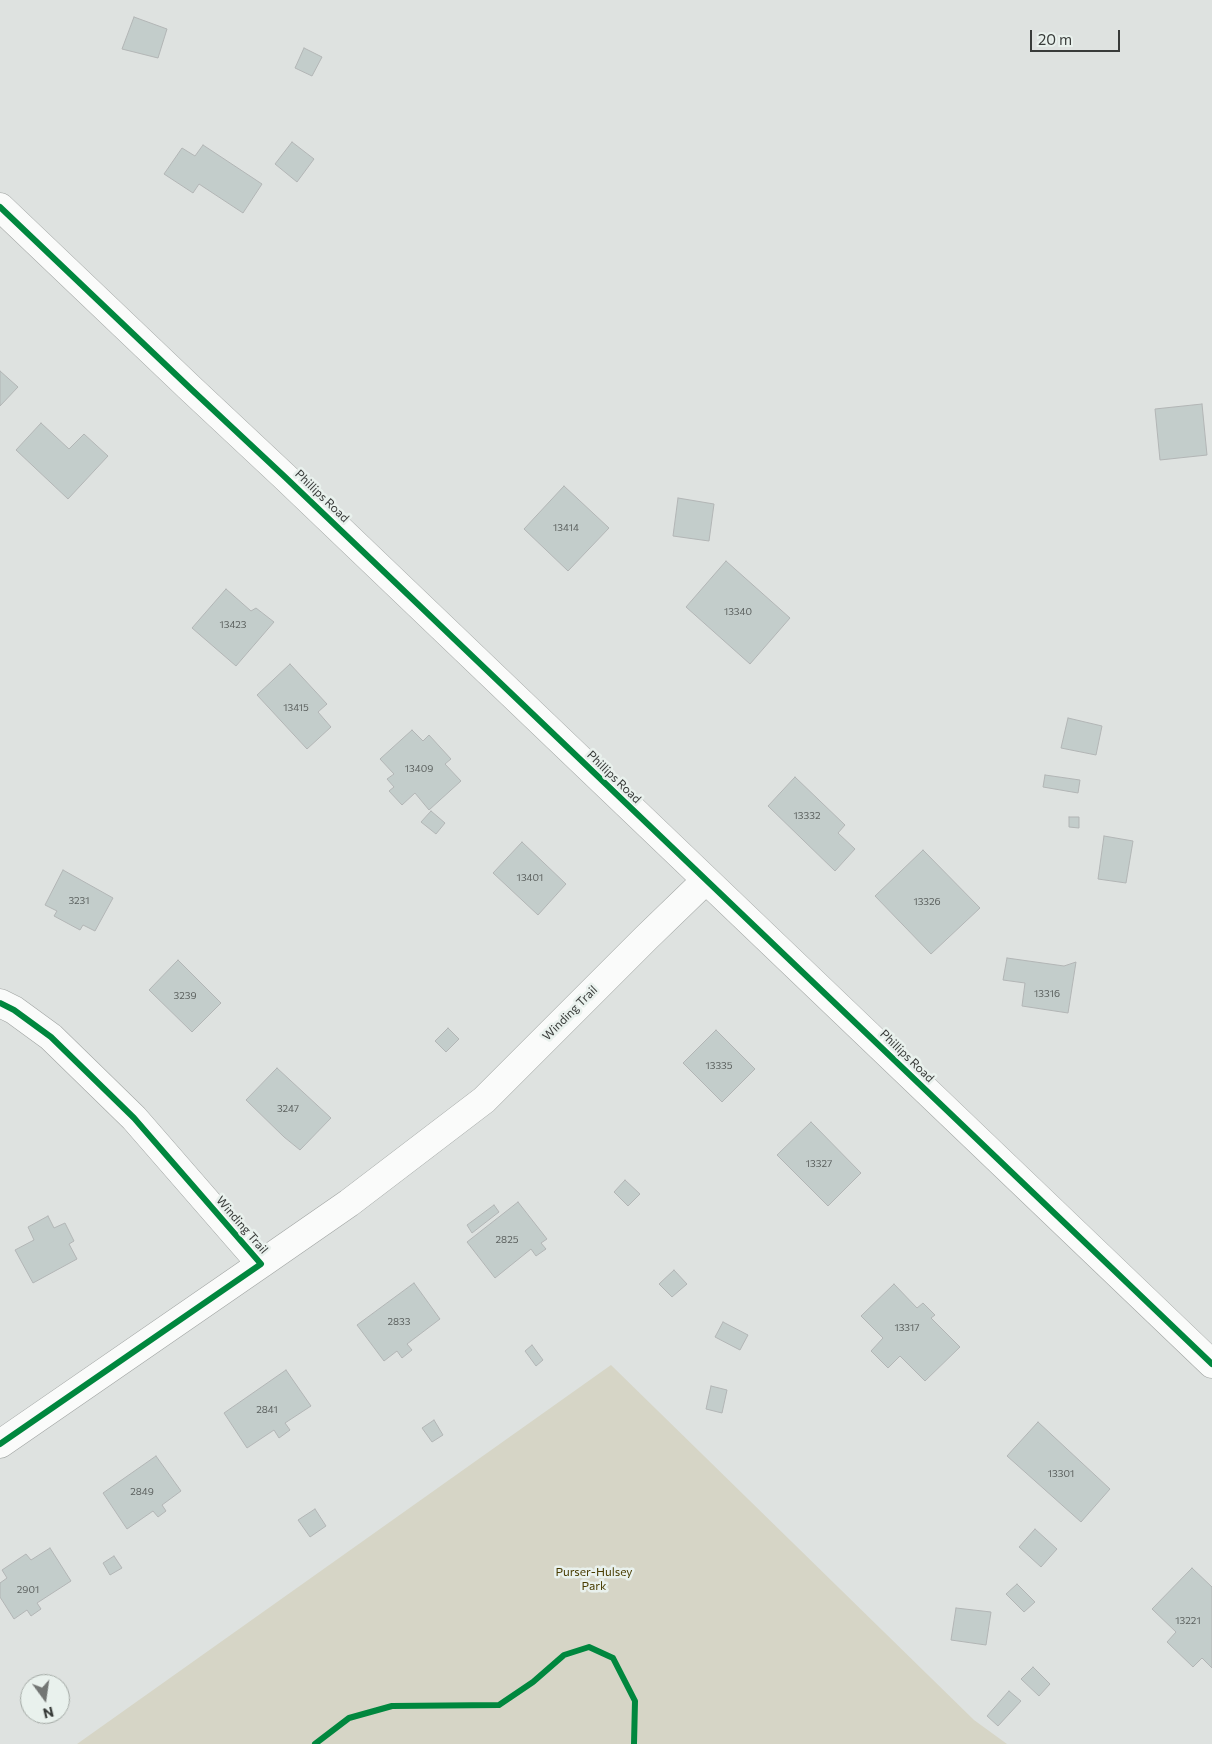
<!DOCTYPE html>
<style>
body{margin:0}
#map{position:relative;width:1212px;height:1744px;overflow:hidden;background:#dee2e0;font-family:Commissioner,sans-serif}
canvas{display:block}
.north{position:absolute;left:20px;top:1674px;width:50px;height:50px;box-sizing:border-box;background:#e9f1ed;border:1px solid #a3a9a5;border-radius:50%;rotate:166deg;font-size:14px;font-weight:700;line-height:20px;text-align:center;color:#393c3a}
.north::after{content:'';display:block;margin:auto;width:18px;height:22px;background:#737674;clip-path:polygon(50% 0,100% 100%,50% 72%,0 100%)}
.scale{position:absolute;left:1030px;top:30px;width:90px;height:22px;box-sizing:border-box;border:2px solid #393c3a;border-top:0;padding-left:6px;font-size:15px;line-height:18px;white-space:nowrap;color:#393c3a;-webkit-text-stroke:4px #e9f1ed;paint-order:stroke}
</style>
<div id="map">
<canvas width="1212" height="1744"></canvas>
<div class="north">N</div>
<div class="scale">20 m</div>
</div>
<script>
const c = document.querySelector('canvas').getContext('2d');
c.lineJoin = 'round';
function fill(path, color) { c.fillStyle = color; c.fill(path, 'evenodd'); }
const toPath = rows => new Path2D(rows.map(r => 'M' + r).join(''));
function trace(path, color, width, dash) { c.strokeStyle = color; c.lineWidth = width; c.lineCap = dash ? 'butt' : 'round'; c.setLineDash(dash || []); c.stroke(path); }
function drawText(font, color, halo, rows, align = 'center') {
  c.font = font + ' Commissioner,sans-serif'; c.lineWidth = 5; c.setLineDash([]); c.textBaseline = 'middle'; c.strokeStyle = halo; c.fillStyle = color; for (const [text, x, y, turn = 0] of rows) {
    c.save(); c.translate(x, y); c.rotate((+turn || 0) * Math.PI / 180); c.textAlign = isNaN(turn) ? turn : align; if (halo) c.strokeText(text, 0, 0); c.fillText(text, 0, 0); c.restore();
  }
}
const green = toPath([
 [611,1365,974,1720,1007,1744,77,1744]
]);
const building = toPath([
 [134,17,167,29,158,58,122,49,134,17],
 [304,48,322,57,312,76,295,68,304,48],
 [292,142,314,159,297,182,275,164,292,142],
 [203,145,262,184,243,213,199,184,193,193,164,174,182,148,195,156,203,145],
 [0,371,18,387,0,406,0,371],
 [1202,404,1207,455,1160,460,1155,409,1202,404],
 [41,423,69,449,84,434,108,456,68,499,16,450,41,423],
 [564,486,609,528,568,571,524,529,564,486],
 [678,498,714,504,709,541,673,536,678,498],
 [726,561,790,618,750,664,686,607,726,561],
 [226,589,251,611,256,608,274,622,236,666,192,628,226,589],
 [290,664,327,704,318,712,331,727,307,749,257,695,290,664],
 [1068,718,1102,726,1096,755,1061,748,1068,718],
 [412,730,423,741,429,735,451,759,445,764,461,781,429,810,415,793,402,805,389,791,394,787,387,779,394,774,380,759,412,730],
 [1045,775,1080,780,1078,793,1043,787,1045,775],
 [795,777,845,825,838,833,855,849,835,871,768,806,795,777],
 [431,811,445,823,436,834,421,822,431,811],
 [1069,817,1079,817,1079,828,1069,827,1069,817],
 [1104,836,1133,841,1126,883,1098,879,1104,836],
 [522,842,566,884,538,915,493,873,522,842],
 [923,850,980,908,931,954,875,896,923,850],
 [63,870,113,898,95,931,83,925,80,930,54,916,57,911,45,905,63,870],
 [1007,958,1064,966,1076,962,1068,1013,1022,1006,1025,983,1003,980,1007,958],
 [178,960,221,1003,192,1032,149,990,178,960],
 [448,1028,459,1039,446,1052,435,1041,448,1028],
 [716,1030,755,1069,722,1102,683,1063,716,1030],
 [277,1068,331,1118,300,1150,284,1137,246,1100,277,1068],
 [811,1122,861,1173,828,1206,777,1155,811,1122],
 [625,1180,640,1194,628,1206,614,1192,625,1180],
 [518,1202,547,1239,541,1243,546,1249,536,1256,531,1249,495,1278,467,1242,518,1202],
 [494,1205,499,1212,472,1233,467,1225,494,1205],
 [48,1216,54,1228,65,1223,74,1241,69,1244,77,1259,33,1283,15,1250,34,1240,28,1227,48,1216],
 [674,1270,687,1284,672,1297,659,1284,674,1270],
 [414,1283,440,1319,407,1344,412,1350,402,1358,397,1351,384,1361,357,1325,414,1283],
 [894,1284,917,1308,923,1303,935,1315,931,1318,960,1347,925,1381,900,1356,888,1368,871,1351,883,1338,861,1316,894,1284],
 [723,1322,748,1335,740,1350,715,1337,723,1322],
 [532,1345,543,1360,536,1366,525,1351,532,1345],
 [286,1370,311,1406,285,1423,290,1430,279,1438,274,1430,247,1448,224,1413,286,1370],
 [711,1386,727,1390,722,1413,706,1409,711,1386],
 [434,1420,443,1435,432,1442,422,1428,434,1420],
 [1038,1422,1110,1489,1081,1522,1007,1456,1038,1422],
 [156,1456,181,1491,162,1505,166,1511,158,1517,153,1511,127,1529,103,1493,156,1456],
 [315,1509,326,1526,310,1537,298,1520,315,1509],
 [1035,1529,1057,1549,1041,1567,1019,1547,1035,1529],
 [50,1548,71,1581,37,1603,41,1609,31,1616,27,1610,14,1619,0,1597,0,1583,7,1578,2,1570,26,1554,31,1560,50,1548],
 [114,1556,122,1568,110,1575,103,1563,114,1556],
 [1192,1568,1212,1587,1212,1668,1202,1658,1193,1667,1167,1642,1176,1632,1152,1609,1192,1568],
 [1017,1584,1035,1602,1024,1612,1006,1594,1017,1584],
 [956,1608,991,1612,986,1645,951,1640,956,1608],
 [1033,1667,1050,1684,1039,1696,1021,1679,1033,1667],
 [1009,1691,1021,1701,998,1726,987,1716,1009,1691],
 [33,1714,50,1714,51,1715,38,1723,33,1714]
]);
const minor = toPath([
 [0,207,191,389,285,477,1212,1364],
 [0,1003,14,1010,51,1037,134,1118,261,1264,0,1444],
 [261,1264,349,1203,484,1100,646,938,706,880]
]);
const cycleway = toPath([
 [0,207,191,389,285,477,1212,1364],
 [0,1003,14,1010,51,1037,134,1118,261,1264,0,1444],
 [315,1744,349,1718,392,1706,499,1705,533,1682,564,1655,589,1647,613,1658,635,1701,634,1744]
]);
const numberNames = [
 ["13414",566,528],
 ["13340",738,612],
 ["13423",233,625],
 ["13415",296,708],
 ["13409",419,769],
 ["13332",807,816],
 ["13401",530,878],
 ["3231",79,901],
 ["13326",927,902],
 ["13316",1047,994],
 ["3239",185,996],
 ["13335",719,1066],
 ["3247",288,1109],
 ["13327",819,1164],
 ["2825",507,1240],
 ["2833",399,1322],
 ["13317",907,1328],
 ["2841",267,1410],
 ["13301",1061,1474],
 ["2849",142,1492],
 ["2901",28,1590],
 ["13221",1188,1621]
];
const streetNames = [
 ["Phillips Road",322,496,44],
 ["Phillips Road",614,777,44],
 ["Winding Trail",570,1013,-45],
 ["Phillips Road",907,1056,44],
 ["Winding Trail",242,1225,49]
];
const parkNames = [
 ["Purser-Hulsey",594,1572],
 ["Park",594,1586]
];
fill(green, '#d6d5c6');
fill(building, '#c3cdcb');
trace(building, '#b2b5b5', 1);
trace(minor, '#9fa3a1', 29);
trace(minor, '#fafbfa', 28);
trace(cycleway, '#00873e', 6);
drawText('10px', '#5c615f', null, numberNames);
drawText('12px', '#393c3a', '#e9f1ed', streetNames);
drawText('12px', '#483c00', '#e9f1ed', parkNames);
</script>
